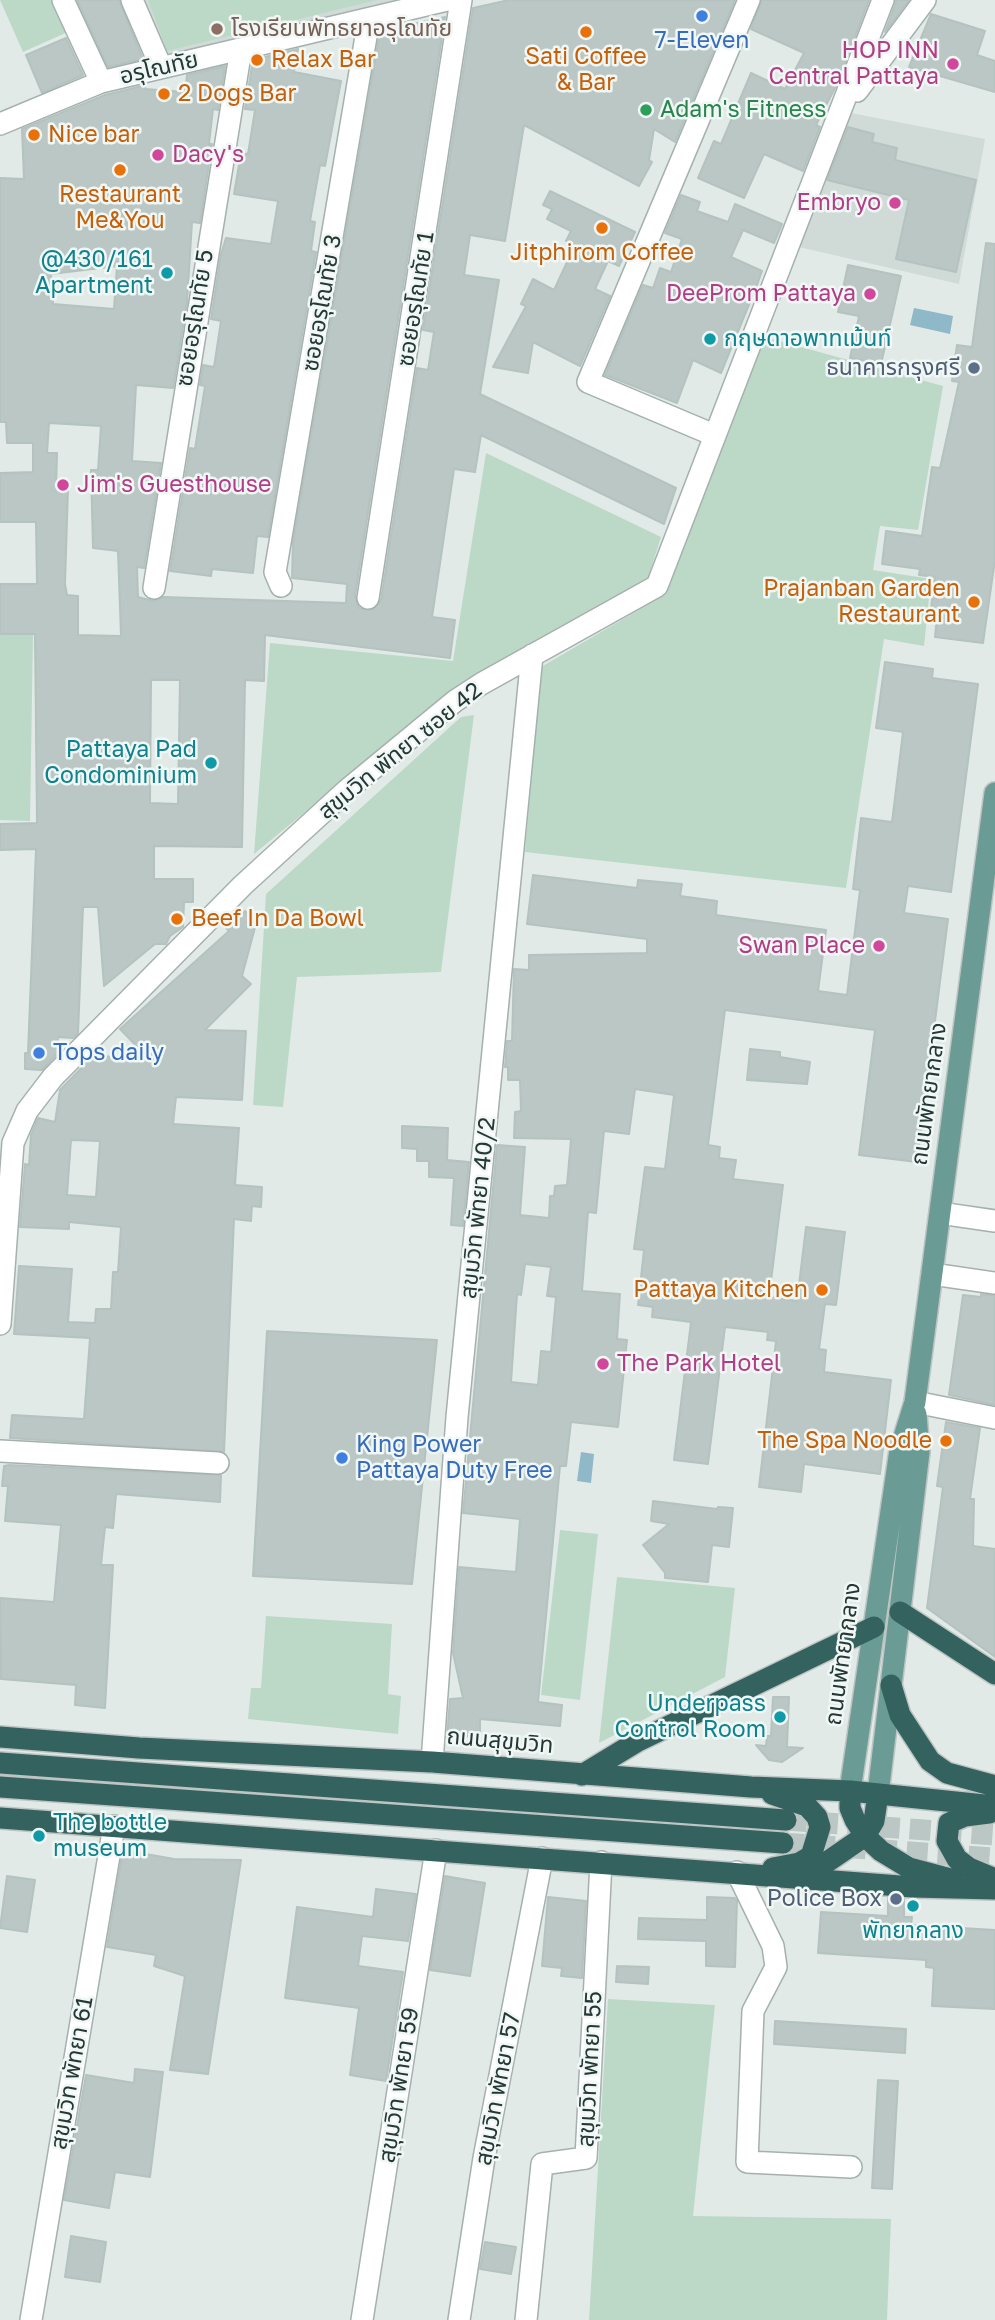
<!DOCTYPE html>
<meta charset="utf-8">
<style>
body{margin:0}
canvas{display:block;background:#e1eae7}
</style>
<canvas width="995" height="2320"></canvas>
<script>
const c = document.querySelector('canvas').getContext('2d');
c.lineJoin = 'round';
function fill(path, color) { c.fillStyle = color; c.fill(path, 'evenodd'); }
const toPath = rows => new Path2D(rows.map(r => 'M' + r).join(''));
function trace(path, color, width, dash) { c.strokeStyle = color; c.lineWidth = width; c.lineCap = dash ? 'butt' : 'round'; c.setLineDash(dash || []); c.stroke(path); }
function drawText(font, color, halo, rows, align = 'center') {
  c.font = font + ' "Golos Text","Noto Sans Thai",sans-serif'; c.lineWidth = 5; c.setLineDash([]); c.textBaseline = 'middle'; c.strokeStyle = halo; c.fillStyle = color; for (const [text, x, y, turn = 0] of rows) {
    c.save(); c.translate(x, y); c.rotate((+turn || 0) * Math.PI / 180); c.textAlign = isNaN(turn) ? turn : align; if (halo) c.strokeText(text, 0, 0); c.fillText(text, 0, 0); c.restore();
  }
}
const built = toPath([
 [141,0,399,0,164,57],
 [851,113,985,139,959,284,799,247]
]);
const green = toPath([
 [0,0,54,0,70,31,23,52],
 [148,0,377,0,167,51],
 [761,336,943,386,918,530,880,526,873,570,931,579,924,646,884,639,846,888,525,852,541,667,666,594],
 [486,453,661,537,648,578,467,679,254,854,270,643,453,661],
 [0,634,33,634,30,821,0,820],
 [474,715,441,972,297,977,283,1107,253,1105,266,894,461,717],
 [560,1530,598,1534,580,1700,541,1695],
 [617,1577,735,1588,725,1677,599,1743],
 [266,1616,392,1624,388,1694,401,1696,398,1734,248,1719,251,1688,261,1688],
 [608,1999,715,2005,693,2216,891,2219,887,2320,589,2320]
]);
const water = toPath([
 [914,308,953,316,950,334,910,325],
 [581,1452,594,1454,591,1483,577,1481]
]);
const building = toPath([
 [77,0,119,0,143,59,108,67,77,0],
 [509,0,735,0,675,142,654,129,649,160,652,162,639,186,524,125,505,241,470,235,464,275,499,280,480,394,676,488,664,524,481,435,475,472,454,469,432,617,455,620,450,658,265,635,264,681,245,680,242,847,154,846,154,879,193,879,193,902,184,902,183,927,170,936,166,944,155,944,104,986,98,907,83,907,78,1034,73,1038,58,1037,57,1054,42,1070,25,1069,25,1053,28,1053,36,849,0,850,0,824,37,823,35,634,0,634,0,584,37,584,36,522,0,522,0,473,33,472,33,443,7,443,6,422,0,422,0,178,24,179,22,129,105,95,146,85,145,89,185,92,187,75,225,66,218,110,213,109,209,144,212,144,200,223,192,222,187,302,173,388,136,385,132,461,161,463,144,568,137,567,138,597,153,601,163,597,346,603,347,584,292,578,293,542,380,31,445,17,355,596,359,608,372,610,381,600,417,368,428,370,434,332,423,330,473,8,509,0],
 [117,266,114,309,53,304,51,274,117,266],
 [49,423,101,426,98,470,91,470,93,548,118,551,121,636,78,635,78,596,67,595,65,584,68,488,56,489,57,453,47,453,49,423],
 [151,680,180,680,178,804,150,803,151,680],
 [762,0,869,0,836,86,816,125,820,127,803,171,764,154,744,198,698,178,714,141,721,144,751,73,785,89,804,53,751,29,762,0],
 [896,0,909,0,885,32,895,5,896,0],
 [931,14,985,31,977,55,995,61,995,92,909,67,931,14],
 [66,38,83,75,42,93,26,55,66,38],
 [298,49,294,72,341,81,325,166,320,165,310,221,315,222,311,251,316,252,268,537,257,536,253,573,212,569,211,576,170,571,190,448,195,449,201,411,205,386,200,385,203,365,214,367,221,321,211,319,221,254,226,238,271,244,278,201,234,194,241,153,248,154,255,110,245,109,253,60,298,49],
 [848,127,874,134,872,142,897,148,895,160,976,180,956,272,896,259,909,200,827,180,848,127],
 [550,191,635,232,619,266,608,261,595,289,610,296,580,366,533,342,528,373,493,367,526,306,521,304,533,279,554,290,575,245,566,241,571,231,547,219,552,209,543,205,550,191],
 [681,195,700,202,697,211,728,222,735,204,782,224,774,243,743,230,731,257,762,271,757,285,721,373,693,360,677,403,605,375,643,285,653,288,660,268,671,272,682,239,665,233,681,195],
 [986,243,995,244,995,560,983,643,935,637,937,616,930,616,935,577,919,575,920,569,882,564,886,531,922,536,932,467,940,468,959,382,952,381,957,345,972,347,986,243],
 [848,265,901,276,881,364,850,358,859,316,838,312,848,265],
 [885,662,933,669,932,678,978,684,951,892,908,886,904,913,948,919,917,1162,859,1155,875,1030,725,1010,708,1145,720,1147,719,1158,736,1160,733,1179,783,1185,769,1297,797,1301,806,1227,845,1232,836,1305,825,1304,819,1349,826,1350,824,1372,891,1380,880,1474,804,1464,801,1492,759,1487,776,1341,767,1340,768,1332,725,1327,708,1464,674,1460,691,1322,652,1317,653,1307,638,1305,644,1250,634,1249,645,1167,665,1169,674,1095,635,1089,629,1134,604,1131,596,1213,588,1212,582,1291,620,1294,617,1339,627,1340,618,1427,571,1422,566,1466,560,1466,538,1702,562,1705,560,1726,480,1719,480,1736,447,1737,450,1699,463,1698,453,1653,459,1567,516,1572,520,1519,463,1513,497,1145,525,1147,520,1215,549,1218,550,1196,554,1196,555,1186,567,1185,571,1139,514,1138,515,1112,521,1111,520,1080,508,1080,508,1067,505,1067,507,1041,512,1041,514,969,529,970,529,955,647,953,647,939,527,924,533,875,637,888,638,880,682,884,680,896,717,901,716,915,826,930,818,991,847,995,860,890,853,889,861,818,892,822,903,732,876,728,885,662],
 [525,1264,551,1267,547,1296,556,1297,551,1352,541,1351,538,1385,511,1382,517,1294,521,1295,525,1264],
 [245,911,256,924,242,976,251,984,205,1030,246,1031,242,1100,176,1097,173,1124,239,1128,235,1185,262,1187,261,1207,252,1206,251,1221,234,1219,224,1452,10,1438,12,1415,84,1419,90,1338,14,1334,19,1266,72,1269,68,1322,95,1323,96,1309,111,1309,113,1272,118,1272,121,1227,69,1222,69,1229,20,1227,25,1164,29,1165,31,1135,38,1118,55,1122,60,1090,94,1055,151,1061,120,1029,229,931,226,928,245,911],
 [71,1140,100,1141,96,1197,67,1195,71,1140],
 [750,1049,780,1052,780,1057,810,1062,807,1084,747,1080,750,1049],
 [402,1126,448,1128,447,1160,469,1162,463,1226,451,1225,454,1178,429,1177,429,1161,417,1161,417,1149,402,1148,402,1126],
 [981,1294,995,1296,995,1405,949,1395,963,1295,981,1297,981,1294],
 [267,1331,437,1340,412,1584,253,1576,267,1331],
 [946,1422,980,1428,970,1499,974,1499,973,1546,995,1549,995,1657,927,1608,943,1487,937,1486,946,1422],
 [9,1465,221,1475,220,1502,116,1494,113,1528,105,1527,101,1565,113,1565,105,1708,75,1705,76,1685,1,1679,0,1598,54,1602,61,1525,5,1521,8,1486,2,1486,4,1466,9,1465],
 [653,1501,717,1509,718,1507,733,1508,729,1547,712,1545,708,1582,665,1578,665,1573,643,1545,669,1524,651,1521,653,1501],
 [773,1697,789,1697,787,1747,803,1748,782,1762,769,1760,756,1745,766,1746,767,1736,771,1736,773,1697],
 [123,1850,174,1859,241,1860,208,2074,170,2070,185,1976,154,1966,156,1955,107,1947,123,1850],
 [7,1876,35,1880,27,1932,0,1928,7,1876],
 [445,1876,485,1883,470,1976,430,1970,445,1876],
 [376,1889,416,1894,408,1941,362,1936,358,1966,403,1972,386,2081,350,2075,359,2008,285,1998,297,1907,373,1917,376,1889],
 [548,1897,586,1901,582,1978,561,1976,562,1968,542,1966,548,1897],
 [707,1897,735,1898,737,1901,735,1967,706,1966,706,1941,638,1939,639,1918,707,1920,707,1897],
 [888,1898,904,1899,904,1917,912,1917,911,1925,995,1930,995,2009,932,2006,934,1968,926,1967,926,1960,818,1953,821,1912,888,1916,888,1898],
 [617,1966,649,1967,648,1984,616,1982,617,1966],
 [775,2021,906,2029,905,2053,774,2044,775,2021],
 [135,2069,163,2072,150,2177,115,2172,109,2208,64,2200,86,2075,134,2083,135,2069],
 [878,2080,898,2081,892,2189,872,2188,878,2080],
 [71,2236,106,2242,100,2282,65,2277,71,2236],
 [485,2242,516,2247,511,2274,480,2269,485,2242]
]);
const highwayTunnel = toPath([
 [786,1820,995,1835],
 [783,1843,995,1858]
]);
const minor = toPath([
 [63,0,101,82],
 [132,0,161,67],
 [857,91,925,0],
 [0,124,101,82,447,0],
 [714,435,588,382,749,0],
 [281,586,275,572,369,19],
 [154,588,241,49],
 [368,598,461,0],
 [940,1213,995,1221],
 [932,1274,995,1283],
 [0,1324,13,1143,27,1111,53,1077,243,885,347,790,455,701,481,684,657,586,883,0],
 [915,1402,995,1418],
 [0,1451,218,1463],
 [432,1762,457,1417,532,655],
 [737,1872,773,1946,776,1967,753,2011,747,2162,851,2167],
 [31,2320,114,1826],
 [362,2320,436,1850],
 [459,2320,484,2158,542,1858],
 [526,2320,542,2164,586,2158,601,1862]
]);
const major = toPath([
 [850,1791,900,1450,915,1402,995,793],
 [878,1794,919,1452,916,1414]
]);
const highway = toPath([
 [900,1612,995,1674],
 [891,1685,900,1715,930,1761,947,1773,995,1786],
 [0,1737,139,1748,432,1762,751,1787,850,1791,995,1806],
 [0,1763,786,1820],
 [582,1775,638,1741,874,1627],
 [0,1787,783,1843],
 [850,1791,850,1808,855,1820,865,1836,881,1851,909,1868,954,1880],
 [772,1794,807,1806,817,1817,820,1827,811,1856,799,1863,773,1868],
 [989,1813,965,1816,949,1823,947,1841,957,1859,969,1868,995,1879],
 [0,1818,913,1887,995,1889],
 [805,1877,865,1836,874,1821,878,1794]
]);
const markers = [
 [702,16,7,"#3f7fe0"],
 [217,29,7,"#8d6e63"],
 [586,32,7,"#e8710a"],
 [257,60,7,"#e8710a"],
 [953,64,7,"#d1479c"],
 [164,94,7,"#e8710a"],
 [646,110,7,"#2e9e5b"],
 [34,135,7,"#e8710a"],
 [158,155,7,"#d1479c"],
 [120,170,7,"#e8710a"],
 [895,203,7,"#d1479c"],
 [602,228,7,"#e8710a"],
 [167,273,7,"#0f9aa8"],
 [870,294,7,"#d1479c"],
 [710,339,7,"#0f9aa8"],
 [974,368,7,"#5c6f8a"],
 [63,485,7,"#d1479c"],
 [974,602,7,"#e8710a"],
 [211,763,7,"#0f9aa8"],
 [177,919,7,"#e8710a"],
 [879,946,7,"#d1479c"],
 [39,1053,7,"#3f7fe0"],
 [822,1290,7,"#e8710a"],
 [603,1364,7,"#d1479c"],
 [946,1441,7,"#e8710a"],
 [342,1458,7,"#3f7fe0"],
 [780,1717,7,"#0f9aa8"],
 [39,1836,7,"#0f9aa8"],
 [896,1899,7,"#5c6f8a"],
 [913,1906,7,"#0f9aa8"]
];
const educationNames = [
 ["โรงเรียนพัทธยาอรุโณทัย",231,29]
];
const shopNames = [
 ["7-Eleven",702,41,"center"],
 ["Tops daily",53,1053],
 ["King Power",356,1445],
 ["Pattaya Duty Free",356,1471]
];
const hotelNames = [
 ["HOP INN",939,51],
 ["Central Pattaya",939,77],
 ["Dacy's",172,155,"left"],
 ["Embryo",881,203],
 ["DeeProm Pattaya",856,294],
 ["Jim's Guesthouse",77,485,"left"],
 ["Swan Place",865,946],
 ["The Park Hotel",617,1364,"left"]
];
const foodNames = [
 ["Sati Coffee",586,57,"center"],
 ["& Bar",586,83,"center"],
 ["Relax Bar",271,60],
 ["2 Dogs Bar",178,94],
 ["Nice bar",48,135],
 ["Restaurant",120,195,"center"],
 ["Me&You",120,221,"center"],
 ["Jitphirom Coffee",602,253,"center"],
 ["Prajanban Garden",960,589,"right"],
 ["Restaurant",960,615,"right"],
 ["Beef In Da Bowl",191,919],
 ["Pattaya Kitchen",808,1290,"right"],
 ["The Spa Noodle",932,1441,"right"]
];
const streetNames = [
 ["อรุโณทัย",159,68,-13],
 ["ซอยอรุโณทัย 1",416,299,-81],
 ["ซอยอรุโณทัย 3",322,303,-80],
 ["ซอยอรุโณทัย 5",195,318,-81],
 ["สุขุมวิท พัทยา ซอย 42",400,751,-39],
 ["ถนนพัทยากลาง",929,1094,-82],
 ["สุขุมวิท พัทยา 40/2",478,1208,-84],
 ["ถนนพัทยากลาง",843,1654,-82],
 ["ถนนสุขุมวิท",500,1741,5],
 ["สุขุมวิท พัทยา 55",590,2069,-87],
 ["สุขุมวิท พัทยา 61",72,2073,-80],
 ["สุขุมวิท พัทยา 59",399,2085,-81],
 ["สุขุมวิท พัทยา 57",498,2089,-79]
];
const leisureNames = [
 ["Adam's Fitness",660,110]
];
const cultureNames = [
 ["@430/161",153,260],
 ["Apartment",153,286],
 ["กฤษดาอพาทเม้นท์",724,339,"left"],
 ["Pattaya Pad",197,750],
 ["Condominium",197,776],
 ["Underpass",766,1704],
 ["Control Room",766,1730],
 ["The bottle",53,1823,"left"],
 ["museum",53,1849,"left"],
 ["พัทยากลาง",913,1931,"center"]
];
const serviceNames = [
 ["ธนาคารกรุงศรี",960,368],
 ["Police Box",882,1899]
];
fill(built, '#d0dad7');
fill(green, '#bcd9c8');
fill(water, '#8fb8c9');
fill(building, '#bac7c4');
trace(building, '#b4c3bf', 2);
trace(highwayTunnel, '#bbc7c4', 21, [21, 10]);
trace(minor, '#a5b1ae', 24);
trace(major, '#bdc4c3', 24);
trace(highway, '#bdc4c3', 24);
trace(minor, '#fff', 21);
trace(major, '#6b9b95', 21);
trace(highway, '#33625f', 21);
for (const [x, y, r, color] of markers) { const dot = new Path2D(); dot.arc(x, y, r, 0, 2 * Math.PI); c.fillStyle = color; c.fill(dot); trace(dot, '#f1f7f5', 2.5); }
drawText('23px', '#785e54', '#f1f7f5', educationNames, 'left');
drawText('23px', '#366cbe', '#f1f7f5', shopNames, 'left');
drawText('23px', '#b23c85', '#f1f7f5', hotelNames, 'right');
drawText('23px', '#c56008', '#f1f7f5', foodNames, 'left');
drawText('23px', '#243936', '#f1f7f5', streetNames);
drawText('23px', '#27864d', '#f1f7f5', leisureNames, 'left');
drawText('23px', '#0d838f', '#f1f7f5', cultureNames, 'right');
drawText('23px', '#4e5e75', '#f1f7f5', serviceNames, 'right');
</script>
